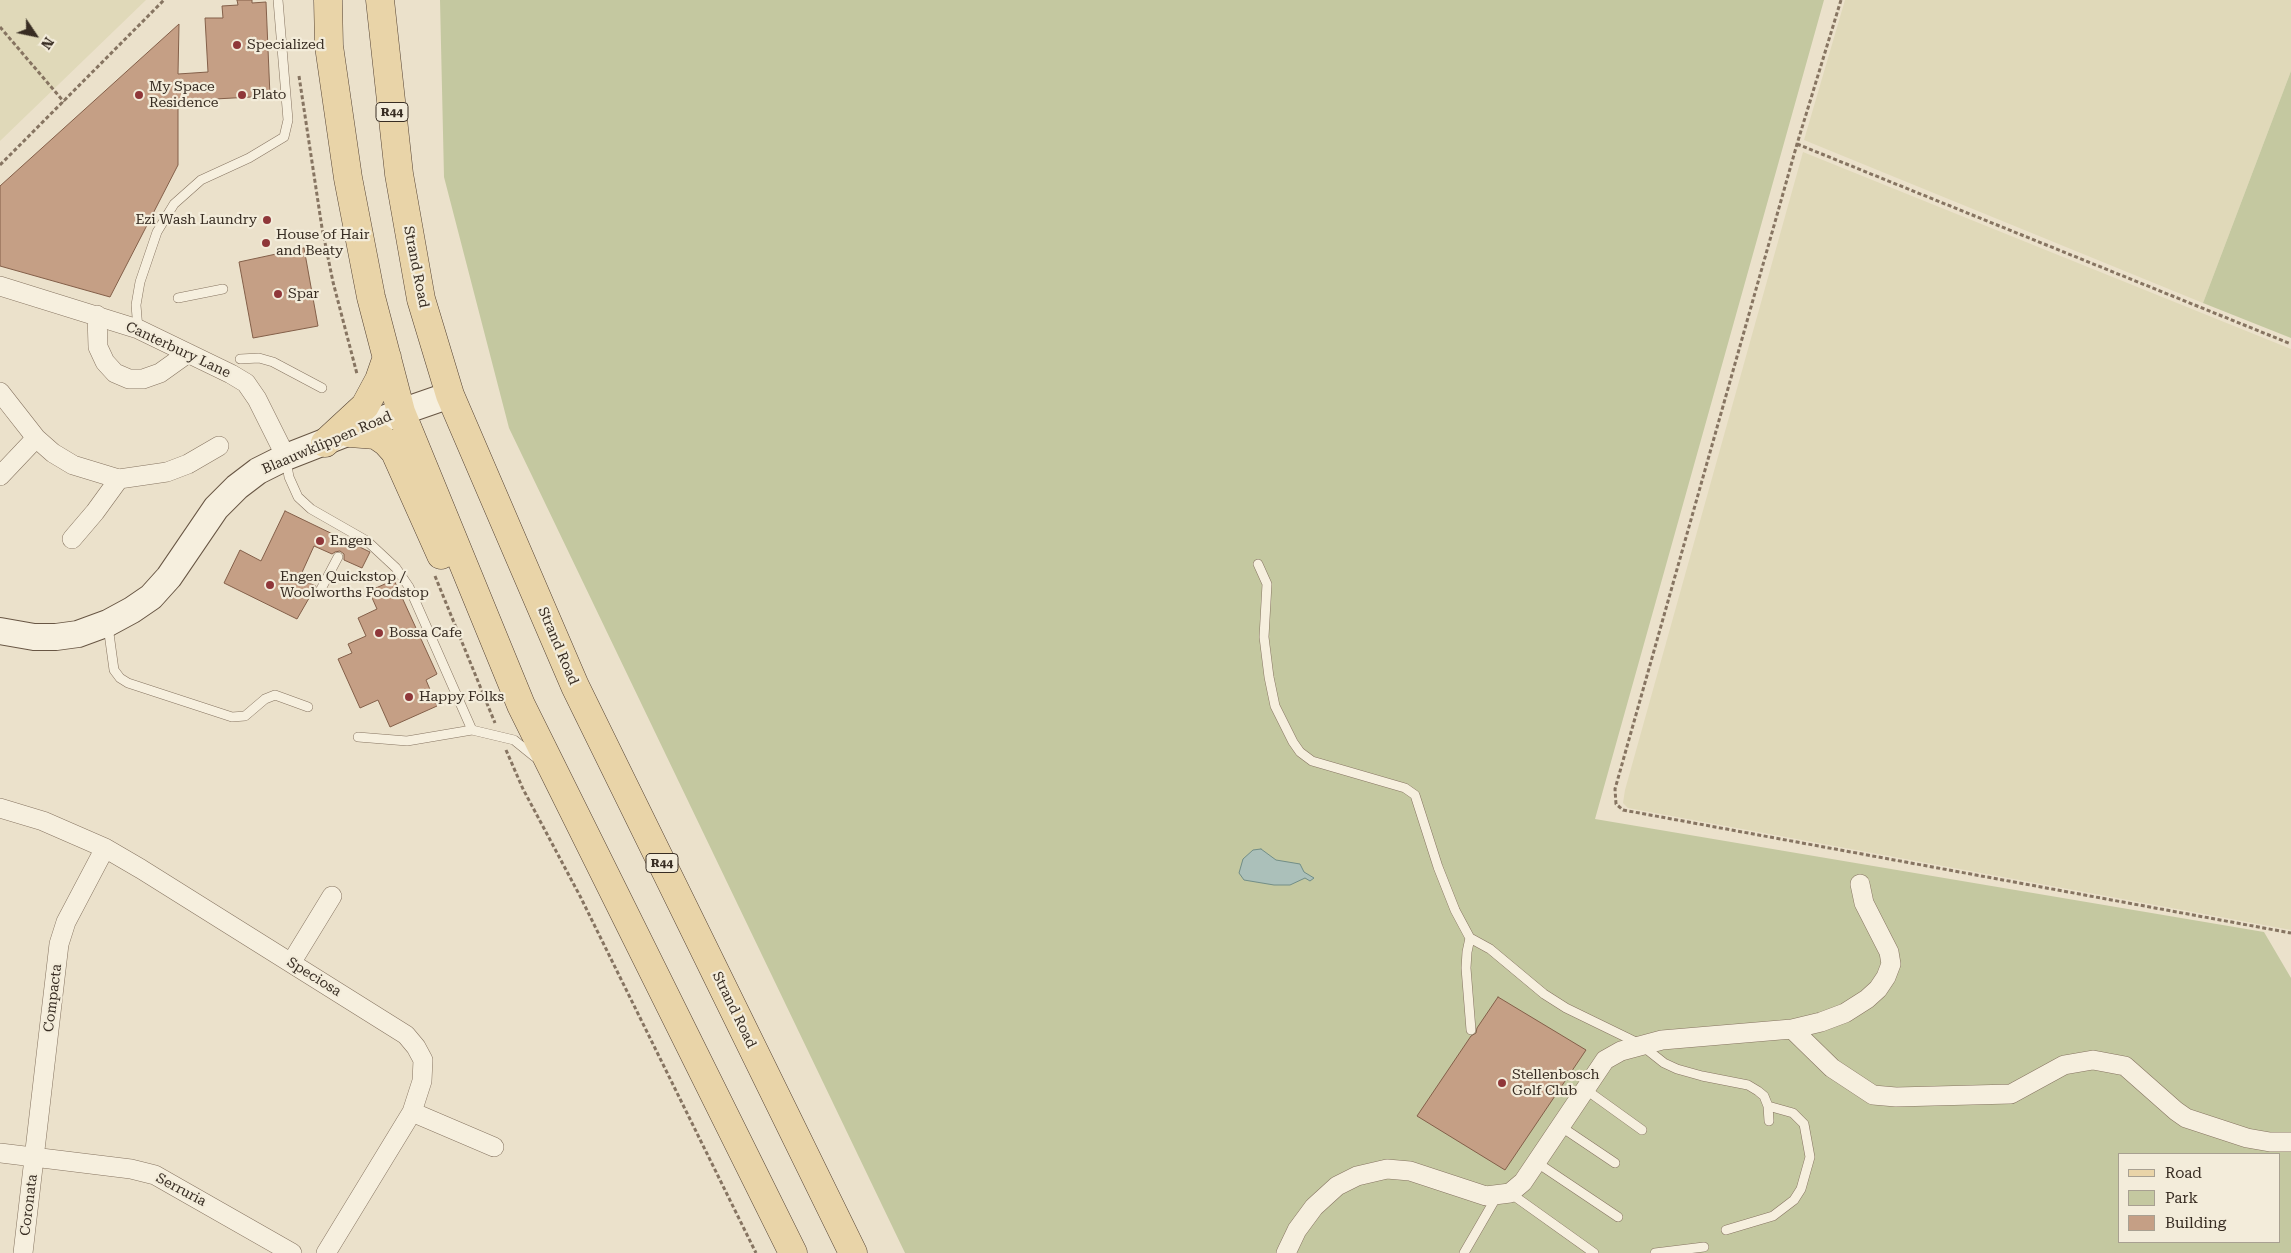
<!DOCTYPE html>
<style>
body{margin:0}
#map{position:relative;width:2291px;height:1253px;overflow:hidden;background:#ebe1cb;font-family:"Roboto Serif",serif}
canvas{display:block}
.legend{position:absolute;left:2118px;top:1153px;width:162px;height:90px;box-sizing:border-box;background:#f3ecda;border:1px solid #a8a091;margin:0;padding:6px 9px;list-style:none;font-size:15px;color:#382d23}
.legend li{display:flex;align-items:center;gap:10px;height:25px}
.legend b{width:25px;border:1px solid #a8a091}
.north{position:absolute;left:10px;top:10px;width:50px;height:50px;-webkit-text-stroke:4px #f3ecda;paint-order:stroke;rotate:124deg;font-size:14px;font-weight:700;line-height:20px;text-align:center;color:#382d23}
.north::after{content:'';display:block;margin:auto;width:18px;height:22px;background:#382d23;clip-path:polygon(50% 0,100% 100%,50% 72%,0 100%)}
</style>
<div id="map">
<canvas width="2291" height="1253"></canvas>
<ul class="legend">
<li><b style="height:6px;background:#e9d4a8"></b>Road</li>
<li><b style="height:14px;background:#c4c8a0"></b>Park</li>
<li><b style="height:14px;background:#c59f85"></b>Building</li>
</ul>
<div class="north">N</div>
</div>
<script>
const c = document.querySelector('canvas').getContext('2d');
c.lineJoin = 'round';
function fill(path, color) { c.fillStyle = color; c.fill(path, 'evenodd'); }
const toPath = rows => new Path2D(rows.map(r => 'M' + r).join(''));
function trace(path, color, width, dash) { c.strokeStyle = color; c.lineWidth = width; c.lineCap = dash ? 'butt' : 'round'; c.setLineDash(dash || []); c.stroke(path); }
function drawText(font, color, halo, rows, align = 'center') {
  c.font = font + ' "Roboto Serif",serif'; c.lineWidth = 4.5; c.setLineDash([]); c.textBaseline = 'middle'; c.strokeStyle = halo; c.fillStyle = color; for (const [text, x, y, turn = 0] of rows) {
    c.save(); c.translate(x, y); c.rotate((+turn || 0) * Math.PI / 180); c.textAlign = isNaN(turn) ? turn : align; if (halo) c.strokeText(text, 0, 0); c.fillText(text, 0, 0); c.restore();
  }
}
const farmland = toPath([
 [0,0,146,0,0,141],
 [1845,0,2291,0,2291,71,2203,303,1804,140],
 [1803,152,2291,349,2291,930,1628,808,1623,803,1625,790]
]);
const green = toPath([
 [440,0,1824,0,1595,819,2264,932,2291,978,2291,1253,905,1253,509,428,444,177],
 [2120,1154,2280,1154,2280,1242,2120,1242],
 [2291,71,2291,338,2203,303]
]);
const water = toPath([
 [1261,849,1276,860,1300,864,1304,872,1314,878,1310,881,1305,878,1290,885,1274,885,1244,880,1239,873,1243,859,1253,850,1261,849]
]);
const building = toPath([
 [237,0,252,0,252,3,266,2,270,96,178,101,178,165,110,297,0,266,0,186,179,24,178,74,208,72,205,18,223,18,222,6,238,5,237,0],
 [304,248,318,326,253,338,239,262,304,248],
 [285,511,370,552,362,568,344,560,344,554,340,551,335,552,332,554,314,546,299,579,316,586,297,619,224,583,240,550,261,561,285,511],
 [394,580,437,674,426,680,437,706,390,727,378,700,360,708,338,659,352,653,348,644,366,636,358,618,377,609,369,591,394,580],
 [1498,997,1586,1050,1505,1170,1417,1116,1471,1036,1476,1033,1477,1028,1498,997]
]);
const path = toPath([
 [1841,0,1797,144,1615,789,1616,804,1623,810,2291,933],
 [0,27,64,102],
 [299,76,322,228,333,282,357,374],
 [1797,144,2291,344],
 [0,165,164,0],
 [435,576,495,723],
 [506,750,523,789,580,896,756,1253]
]);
const lane = toPath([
 [178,298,223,289],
 [138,329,136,305,140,282,157,232,174,204,201,180,249,158,284,137,288,120,278,0],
 [240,359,259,358,273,362,322,388],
 [286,460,289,477,298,497,311,509,367,541,396,568,409,587,472,730],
 [1258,564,1267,584,1264,637,1269,677,1275,706,1293,742,1300,752,1312,761,1405,788,1415,795,1438,867,1455,910,1470,938,1490,949,1544,994,1566,1008,1640,1044,1664,1063,1677,1069,1702,1076,1748,1085,1758,1091,1764,1096,1768,1106,1769,1121],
 [320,591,338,557],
 [108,626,114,670,120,678,128,683,232,717,245,716,265,699,275,695,308,707],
 [358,737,407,741,472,730,514,740,535,757],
 [1470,938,1467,952,1466,968,1471,1030],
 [1585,1089,1642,1130],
 [1560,1126,1615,1163],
 [1536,1162,1618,1217],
 [1510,1193,1594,1253],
 [1726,1230,1773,1216,1794,1200,1801,1189,1810,1157,1804,1124,1793,1113,1768,1106],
 [1464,1253,1497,1196],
 [1655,1253,1704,1247]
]);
const street = toPath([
 [0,286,138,329,231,374,246,383,257,399,286,457],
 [97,315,98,347,105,362,115,373,129,379,143,379,160,373,188,353],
 [0,392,36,438,53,453,73,465,119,479,167,472,188,464,219,446],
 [0,476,36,438],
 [72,539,95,512,119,479],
 [0,808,43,821,105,848,141,869,406,1035,416,1047,423,1060,422,1081,412,1112,326,1253],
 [291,963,332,896],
 [1792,1029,1832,1068,1873,1095,1896,1097,2011,1094,2064,1065,2093,1060,2125,1066,2176,1111,2186,1118,2247,1138,2270,1142,2291,1142],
 [412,1112,494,1147],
 [0,1153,131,1169,155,1175,292,1253],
 [23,1253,59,944,66,922,105,848],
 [1286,1253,1297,1230,1314,1207,1337,1186,1357,1176,1387,1169,1410,1171,1486,1196,1510,1193,1523,1182,1605,1060,1621,1051,1662,1040,1792,1029,1821,1022,1845,1013,1867,999,1878,989,1886,977,1891,964,1889,952,1864,903,1860,884]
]);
const secondary = toPath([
 [0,631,34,637,56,637,78,634,108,623,132,610,151,597,169,577,216,508,237,487,258,471,286,457,401,412,450,395]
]);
const primary = toPath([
 [328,0,329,46,348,178,371,297,401,412,521,705,793,1253],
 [380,0,399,174,421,299,450,395,575,686,853,1253],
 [350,433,376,435,386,442,395,452,441,555],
 [325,443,365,406,379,380,387,357]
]);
const markers = [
 [237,45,5,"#8f3739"],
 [139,95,5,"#8f3739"],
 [242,95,5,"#8f3739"],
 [267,220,5,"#8f3739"],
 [266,243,5,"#8f3739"],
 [278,294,5,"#8f3739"],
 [320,541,5,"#8f3739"],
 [270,585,5,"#8f3739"],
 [379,633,5,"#8f3739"],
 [409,697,5,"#8f3739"],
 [1502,1083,5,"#8f3739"]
];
const shields = [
 [392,112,32],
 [662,863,32]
];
const shieldNames = [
 ["R44",392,112],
 ["R44",662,863]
];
const poiNames = [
 ["Specialized",247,45],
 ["My Space",149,87],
 ["Residence",149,103],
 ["Plato",252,95],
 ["Ezi Wash Laundry",257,220,"right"],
 ["House of Hair",276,235],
 ["and Beaty",276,251],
 ["Spar",288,294],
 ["Engen",330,541],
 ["Engen Quickstop /",280,577],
 ["Woolworths Foodstop",280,593],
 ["Bossa Cafe",389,633],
 ["Happy Folks",419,697],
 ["Stellenbosch",1512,1075],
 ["Golf Club",1512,1091]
];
const streetNames = [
 ["Strand Road",416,267,79],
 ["Canterbury Lane",178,350,25],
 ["Blaauwklippen Road",327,443,-23],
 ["Strand Road",558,646,67],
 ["Speciosa",314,977,32],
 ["Compacta",53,998,-83],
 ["Strand Road",734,1010,64],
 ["Serruria",181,1190,28],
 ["Coronata",29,1205,-83]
];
fill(farmland, '#e0d9b9');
fill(green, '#c4c8a0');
fill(water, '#abc0ba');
trace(water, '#728e87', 1);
fill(building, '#c59f85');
trace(building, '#835f49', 1);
trace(lane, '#867461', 10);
trace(street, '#867461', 20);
trace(secondary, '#685644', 28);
trace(primary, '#554334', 29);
trace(path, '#867461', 3, [4, 2.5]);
trace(lane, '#f6efde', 9);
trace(street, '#f6efde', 19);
trace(secondary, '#f6efde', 26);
trace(primary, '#e9d4a8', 28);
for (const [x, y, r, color] of markers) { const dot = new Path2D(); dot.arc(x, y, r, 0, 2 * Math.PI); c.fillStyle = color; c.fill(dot); trace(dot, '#f3ecda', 2); }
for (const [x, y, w] of shields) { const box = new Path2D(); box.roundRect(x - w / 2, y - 9.5, w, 19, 4); c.fillStyle = '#f3ecda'; c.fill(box); trace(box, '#382d23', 1); }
drawText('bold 12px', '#382d23', null, shieldNames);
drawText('14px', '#382d23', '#f3ecda', poiNames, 'left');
drawText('14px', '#382d23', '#f3ecda', streetNames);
</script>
